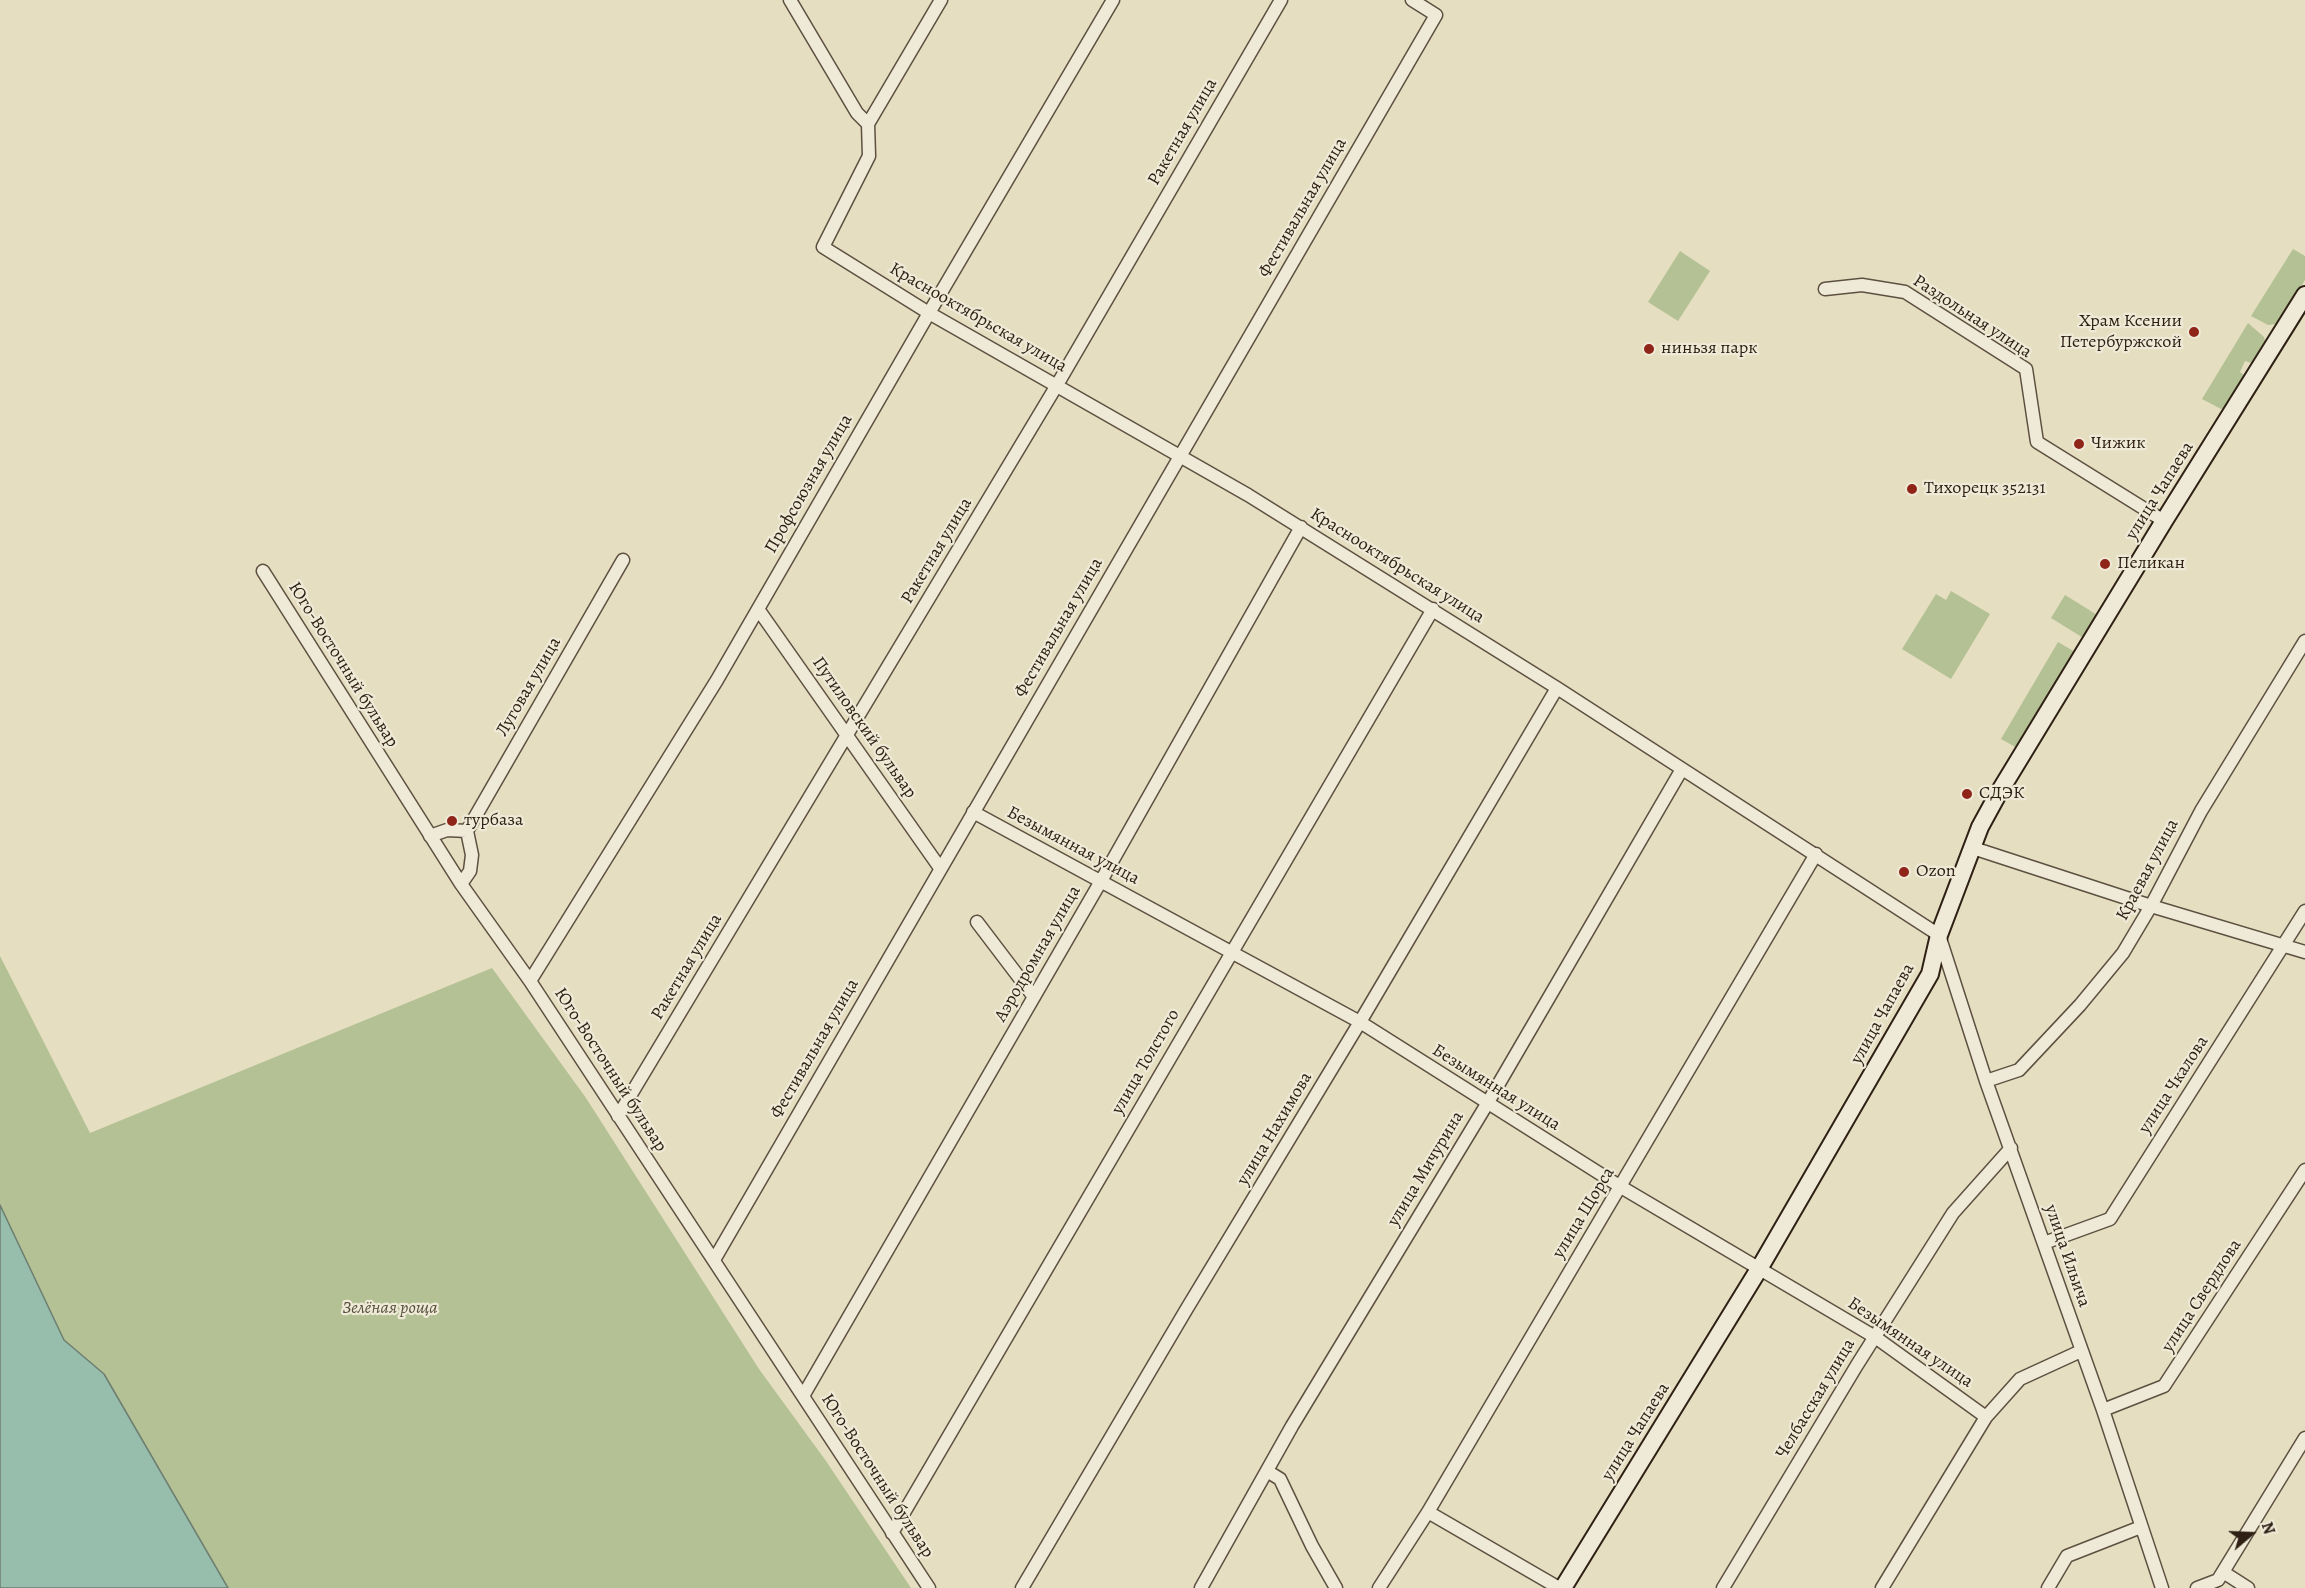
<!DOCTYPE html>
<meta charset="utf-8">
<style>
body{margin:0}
#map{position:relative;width:2305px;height:1588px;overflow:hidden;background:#e6dec1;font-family:Alegreya,serif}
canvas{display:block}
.north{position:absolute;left:2221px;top:1504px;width:60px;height:60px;-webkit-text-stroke:4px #efead7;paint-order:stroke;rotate:71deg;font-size:16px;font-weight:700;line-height:24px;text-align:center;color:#2f2015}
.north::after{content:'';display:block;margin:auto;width:21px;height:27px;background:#2f2015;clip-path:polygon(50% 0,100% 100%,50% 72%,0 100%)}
</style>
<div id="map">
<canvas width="2305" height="1588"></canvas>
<div class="north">N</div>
</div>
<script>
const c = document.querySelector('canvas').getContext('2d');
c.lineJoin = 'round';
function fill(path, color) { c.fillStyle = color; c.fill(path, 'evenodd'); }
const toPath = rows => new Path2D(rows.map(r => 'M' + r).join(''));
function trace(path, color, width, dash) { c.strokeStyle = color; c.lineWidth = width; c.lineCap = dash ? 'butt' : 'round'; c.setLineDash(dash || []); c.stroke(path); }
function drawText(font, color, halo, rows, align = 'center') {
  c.font = font + ' Alegreya,serif'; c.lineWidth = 4.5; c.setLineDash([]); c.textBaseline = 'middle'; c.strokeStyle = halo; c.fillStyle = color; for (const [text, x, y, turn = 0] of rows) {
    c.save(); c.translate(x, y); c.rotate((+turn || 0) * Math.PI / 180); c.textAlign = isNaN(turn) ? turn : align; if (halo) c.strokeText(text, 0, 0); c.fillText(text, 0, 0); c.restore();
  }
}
const green = toPath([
 [2293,249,2305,256,2305,280,2277,324,2268,325,2251,316],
 [1680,251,1710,271,1678,321,1648,302],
 [2248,323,2264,337,2266,345,2251,363,2245,361,2240,372,2245,376,2225,408,2221,409,2202,399],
 [1951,591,1990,614,1951,679,1902,649,1936,594,1946,600],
 [2065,595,2099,616,2085,639,2051,618],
 [2058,642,2075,652,2019,749,2001,739],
 [0,956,90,1133,492,968,586,1098,759,1369,826,1461,911,1588,228,1588,104,1374,64,1340,0,1205]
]);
const water = toPath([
 [0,1205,64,1340,104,1374,228,1588,0,1588,0,1205]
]);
const street = toPath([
 [790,0,857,113,868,124],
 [941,0,868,124,869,156,823,247,929,313,1248,495,1557,688,1939,935,1986,1081,2103,1410,2162,1588],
 [1825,289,1862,285,1905,292,2026,369,2037,442,2164,521],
 [263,571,461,884,530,981,929,1588],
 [758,609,940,868],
 [973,812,1360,1022,1621,1187,1875,1337,1986,1417],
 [430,836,447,830,467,831],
 [1973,848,2151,906,2305,952],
 [461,884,470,871,472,855,467,831,623,560],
 [977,922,1034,997],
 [530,981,717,680,929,313,1113,0],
 [1986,1081,2019,1070,2080,1005,2123,953,2151,906,2201,811,2305,641],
 [618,1116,1057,385,1281,0],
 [2044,1243,2110,1219,2305,911],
 [714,1260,1436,15,1412,0],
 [803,1396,1101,881,1301,527],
 [2103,1410,2164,1386,2305,1170],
 [1267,1471,1280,1479,1312,1546,1336,1588],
 [1428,1512,1559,1588],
 [892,1533,1433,609],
 [2223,1572,2248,1588],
 [1022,1588,1186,1310,1360,1022,1557,688],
 [1201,1588,1292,1426,1487,1104,1682,769],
 [1379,1588,1428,1512,1816,854],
 [1723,1588,1857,1365,1953,1213,2011,1148],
 [1882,1588,1986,1417,2020,1379,2081,1351],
 [2048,1588,2067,1556,2141,1527],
 [2197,1588,2218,1580,2305,1438]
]);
const secondary = toPath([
 [1563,1588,1759,1269,1930,974,1939,935,1980,827,1998,794,2164,521,2305,295]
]);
const markers = [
 [2194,332,6,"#8f2418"],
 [1649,349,6,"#8f2418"],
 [2079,444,6,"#8f2418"],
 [1912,489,6,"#8f2418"],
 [2105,564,6,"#8f2418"],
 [1967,794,6,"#8f2418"],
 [452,821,6,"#8f2418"],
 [1904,872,6,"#8f2418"]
];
const streetNames = [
 ["Ракетная улица",1183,132,-60],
 ["Фестивальная улица",1303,208,-60],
 ["Раздольная улица",1972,317,33],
 ["Краснооктябрьская улица",978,318,30],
 ["Профсоюзная улица",809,484,-60],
 ["улица Чапаева",2160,491,-58],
 ["Ракетная улица",937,551,-59],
 ["Краснооктябрьская улица",1397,566,32],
 ["Фестивальная улица",1059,628,-60],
 ["Юго-Восточный бульвар",343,665,58],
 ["Луговая улица",529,687,-60],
 ["Путиловский бульвар",864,728,55],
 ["Безымянная улица",1073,846,28],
 ["Краевая улица",2148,870,-62],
 ["Аэродромная улица",1038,954,-60],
 ["Ракетная улица",687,967,-59],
 ["улица Чапаева",1883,1014,-61],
 ["Фестивальная улица",815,1049,-60],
 ["улица Толстого",1146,1062,-60],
 ["Юго-Восточный бульвар",610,1070,57],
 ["улица Чкалова",2174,1085,-57],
 ["Безымянная улица",1496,1088,32],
 ["улица Нахимова",1275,1129,-59],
 ["улица Мичурина",1426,1169,-59],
 ["улица Щорса",1584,1213,-59],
 ["улица Ильича",2067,1256,71],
 ["улица Свердлова",2202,1296,-57],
 ["Безымянная улица",1910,1343,34],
 ["Челбасская улица",1816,1399,-59],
 ["улица Чапаева",1636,1432,-58],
 ["Юго-Восточный бульвар",877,1476,57]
];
const poiNames = [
 ["Храм Ксении",2182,322,"right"],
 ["Петербуржской",2182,343,"right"],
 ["ниньзя парк",1661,349],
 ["Чижик",2091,444],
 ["Тихорецк 352131",1924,489],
 ["Пеликан",2117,564],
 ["СДЭК",1979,794],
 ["турбаза",464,821],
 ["Ozon",1916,872]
];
const parkNames = [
 ["Зелёная роща",390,1309]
];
fill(green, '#b3c194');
fill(water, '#97bdac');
trace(water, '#6d7e70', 1.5);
trace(street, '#5d5040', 15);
trace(secondary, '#2f2015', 20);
trace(street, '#efead7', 12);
trace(secondary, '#efead7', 16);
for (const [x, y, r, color] of markers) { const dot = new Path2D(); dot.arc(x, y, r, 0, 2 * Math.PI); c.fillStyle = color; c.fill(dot); trace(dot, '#efead7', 2); }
drawText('18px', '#2f2015', '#efead7', streetNames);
drawText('18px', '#2f2015', '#efead7', poiNames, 'left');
drawText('italic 18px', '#57503b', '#efead7', parkNames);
</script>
